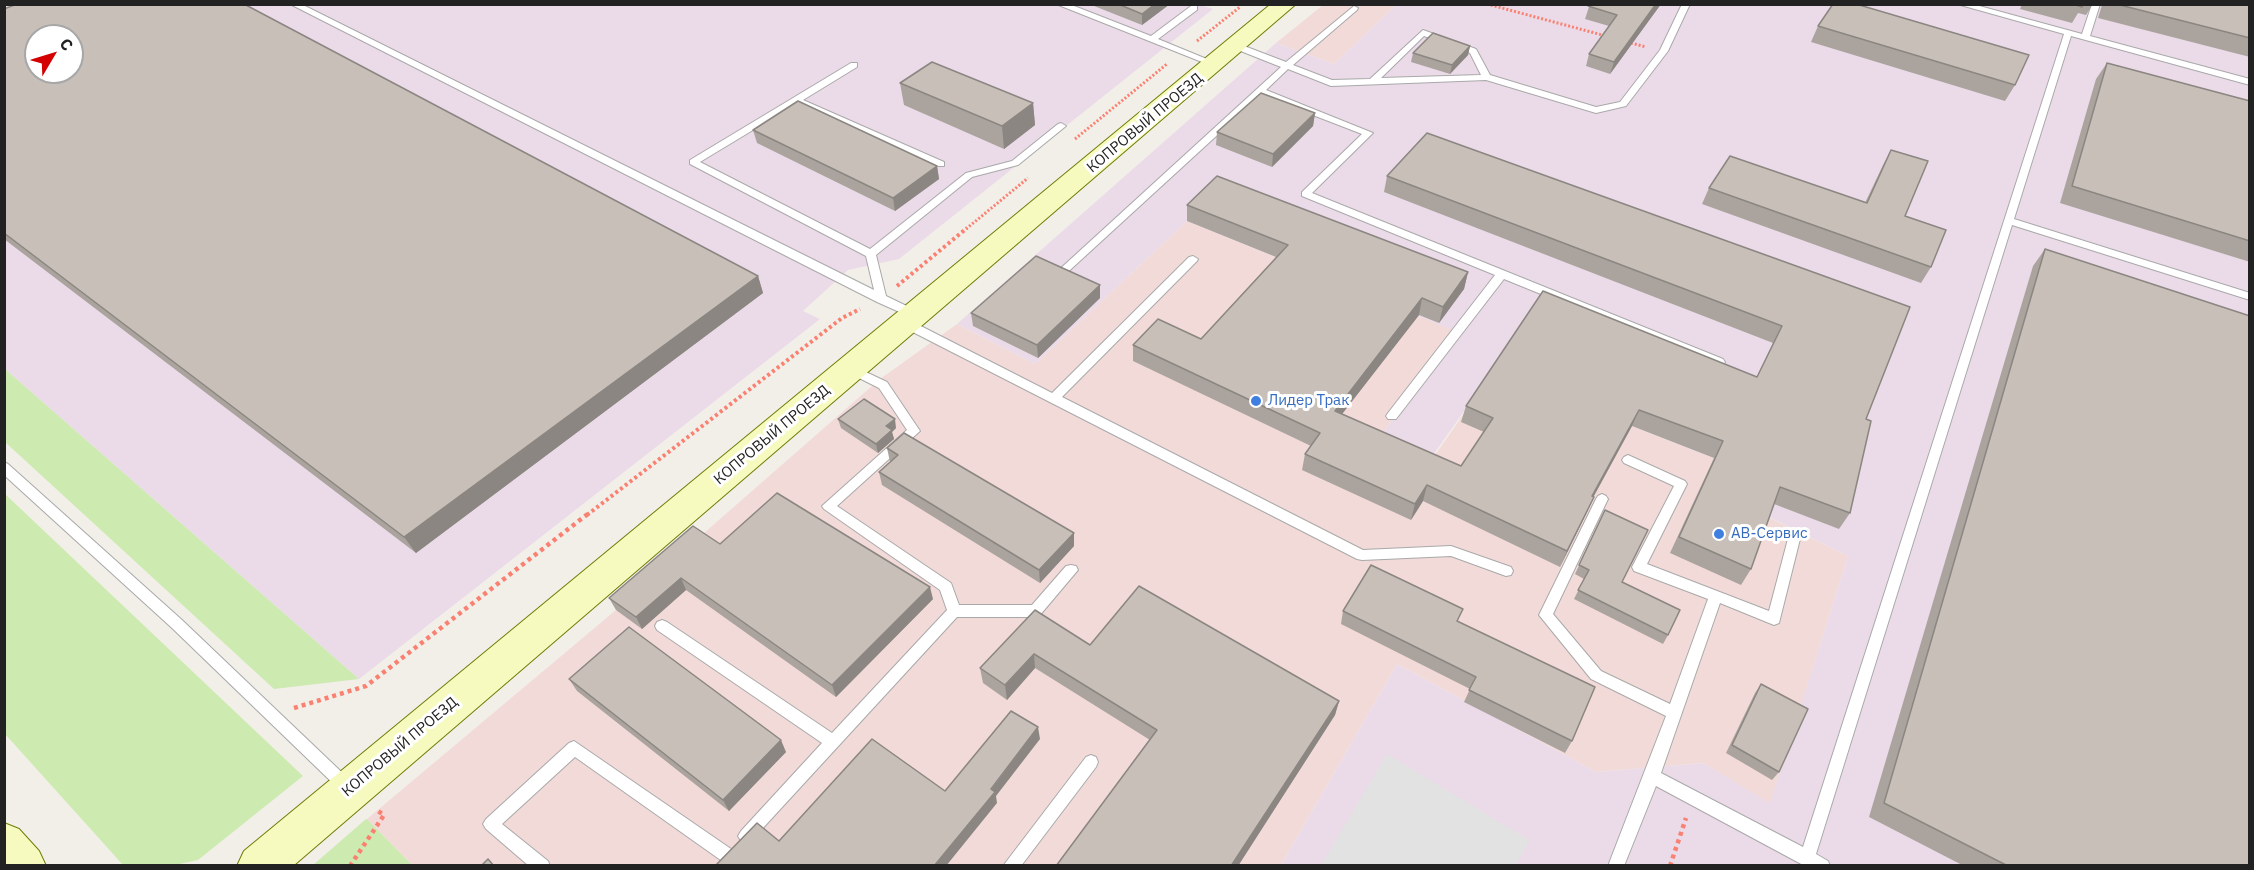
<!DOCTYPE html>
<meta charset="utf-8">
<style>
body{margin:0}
#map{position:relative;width:2254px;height:870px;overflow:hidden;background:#f2efe9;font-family:"IBM Plex Sans",sans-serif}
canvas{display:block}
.frame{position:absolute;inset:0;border:6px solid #222;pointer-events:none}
.north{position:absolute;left:24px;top:24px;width:60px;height:60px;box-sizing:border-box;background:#fff;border:2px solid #a7a7a7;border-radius:50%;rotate:52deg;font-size:16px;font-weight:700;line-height:24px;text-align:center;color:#222}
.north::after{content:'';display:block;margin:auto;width:21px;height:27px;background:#d40000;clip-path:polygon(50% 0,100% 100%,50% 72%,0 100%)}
</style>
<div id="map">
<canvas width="2254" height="870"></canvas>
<div class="frame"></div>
<div class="north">С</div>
</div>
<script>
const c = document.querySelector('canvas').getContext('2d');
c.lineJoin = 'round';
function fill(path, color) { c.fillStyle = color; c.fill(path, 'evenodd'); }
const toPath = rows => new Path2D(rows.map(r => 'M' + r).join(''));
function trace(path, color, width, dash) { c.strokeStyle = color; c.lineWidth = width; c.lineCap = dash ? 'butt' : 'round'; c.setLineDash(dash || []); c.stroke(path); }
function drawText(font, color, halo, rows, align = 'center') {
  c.font = font + ' "IBM Plex Sans",sans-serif'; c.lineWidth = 6; c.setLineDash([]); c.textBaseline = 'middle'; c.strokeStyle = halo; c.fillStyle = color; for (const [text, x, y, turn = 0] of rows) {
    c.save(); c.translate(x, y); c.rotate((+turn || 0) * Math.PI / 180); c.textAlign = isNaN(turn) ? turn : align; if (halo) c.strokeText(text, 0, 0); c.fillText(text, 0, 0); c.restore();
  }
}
const commercial = toPath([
 [1323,5,1396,5,1334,64,1276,43],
 [1187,221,1458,332,1374,445,1426,468,1538,307,1632,426,1777,483,1766,516,1848,556,1770,804,1703,763,1596,772,1397,664,1281,865,412,865,367,819,616,610,880,379,957,324,1035,364]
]);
const industrial = toPath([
 [1198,4,1213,9,899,259,848,270,803,311,820,319,359,679,5,369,5,5],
 [36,36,72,36,72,72,36,72],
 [1396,5,2249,5,2249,865,1281,865,1397,664,1596,772,1703,763,1770,803,1848,556,1765,515,1776,483,1632,426,1537,308,1424,468,1374,445,1457,332,1187,221,1035,364,957,324,1276,43,1334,64]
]);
const grass = toPath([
 [4,369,5,369,359,679,274,689,5,442],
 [4,493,303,776,198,860,175,865,123,865,5,734],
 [367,819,412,865,313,865,366,819]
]);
const parking = toPath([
 [1387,754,1529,840,1516,865,1321,865]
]);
const pathFar2 = toPath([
 [1487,4,1606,36],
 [1197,41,1240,7],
 [1627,42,1646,47],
 [1075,139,1167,64],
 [966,229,1028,178]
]);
const pathFar1 = toPath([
 [897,286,967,228],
 [587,515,842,318,860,309]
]);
const path = toPath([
 [294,708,366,686,589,513],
 [350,866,384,815,378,811],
 [1670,866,1686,818]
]);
const lane = toPath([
 [290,4,301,4,874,290,866,256,690,164,690,160,851,63,857,63,857,67,803,100,944,162,944,166,938,166,796,104,700,162,870,249,966,173,1012,161,1058,124,1061,123,1066,126,1018,165,972,177,876,255,886,296,919,312,920,315,919,318,915,319,877,302,290,4],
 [1056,4,1069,4,1151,36,1191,6,1197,6,1197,10,1158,39,1219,64,1212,66,1056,4],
 [1682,4,1690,4,1668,51,1626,106,1596,113,1486,80,1331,86,1288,69,1266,90,1373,133,1312,193,1723,359,1725,362,1723,365,1715,365,1504,279,1396,419,1388,419,1386,416,1388,413,1495,275,1302,196,1302,192,1362,134,1261,95,1070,270,1062,270,1061,268,1281,67,1233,48,1233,44,1239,44,1286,62,1354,6,1358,8,1357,10,1293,65,1332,80,1370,79,1423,30,1476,49,1490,75,1596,107,1620,102,1660,50,1682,4],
 [1424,36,1470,53,1481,75,1381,78,1424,36],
 [1957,4,1972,4,2082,34,2092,4,2100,4,2090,36,2250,79,2250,85,2071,36,2014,219,2250,293,2250,300,2012,225,1816,854,1828,861,1830,866,1805,866,1656,786,1624,866,1608,866,1666,716,1591,679,1539,615,1596,499,1598,496,1602,494,1606,496,1608,499,1553,614,1601,671,1670,704,1708,599,1634,571,1632,567,1674,486,1624,463,1622,460,1624,457,1628,455,1685,481,1687,484,1647,564,1769,611,1789,535,1790,531,1795,530,1800,531,1801,535,1779,623,1774,625,1720,603,1661,773,1803,847,2064,34,1957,4],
 [1193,256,1198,259,1197,261,1062,397,1363,550,1451,546,1511,567,1513,571,1511,575,1506,576,1451,556,1362,560,1357,559,901,326,899,323,905,319,909,320,1052,393,1189,257,1193,256],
 [851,365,887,382,920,431,837,506,951,583,959,605,1032,605,1066,566,1071,565,1076,566,1078,570,1040,615,1035,617,957,617,751,841,746,843,741,841,738,836,741,831,822,743,657,630,655,626,657,622,662,620,667,622,832,733,947,610,940,590,824,509,822,506,907,430,879,388,847,372,845,369,847,366,851,365],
 [4,462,8,464,182,620,352,782,355,787,352,792,347,794,342,792,172,628,4,475,4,462],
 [574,741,734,851,736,856,734,861,728,864,722,861,575,757,502,824,548,861,550,866,529,866,486,829,483,824,486,819,569,743,574,741],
 [1091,755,1096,757,1098,762,1096,767,1021,866,1003,866,1086,757,1091,755]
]);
const secondary = toPath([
 [1271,4,1296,4,293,866,237,866,244,851,1271,4],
 [4,823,19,829,39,851,46,866,4,866,4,823]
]);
const wall = toPath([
 [1089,4,1170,4,1142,25],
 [1590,4,1661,4,1610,74,1586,66,1589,54,1609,26,1585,19],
 [2022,4,2093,4,2086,15,2078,13,2072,23,2020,9],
 [2250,4,2250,57,2098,18,2102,5],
 [4,9,758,276,763,293,416,553,4,239],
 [1818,26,2015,85,2005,101,1811,42],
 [1470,46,1468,55,1450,74,1411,62,1413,53],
 [2107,63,2250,101,2250,262,2060,203,2096,79],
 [900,83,1033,103,1035,125,1004,149,904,105],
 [1315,113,1313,126,1272,167,1216,145,1217,132],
 [753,130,937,166,939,179,895,211,757,143],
 [1891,150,1905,216,1931,267,1921,283,1702,204,1709,188,1865,203,1883,165],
 [1387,176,1910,307,1866,419,1850,513,1839,529,1774,504,1751,569,1741,585,1670,553,1714,458,1632,426,1594,496,1587,512,1560,567,1423,501,1411,520,1302,470,1305,454,1311,446,1133,361,1133,345,1201,339,1276,257,1187,221,1187,205,1468,272,1464,289,1439,323,1419,315,1342,414,1461,466,1484,432,1461,422,1466,406,1757,377,1773,343,1384,192],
 [2045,249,2250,866,1964,866,1869,817,2033,266],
 [1100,298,1038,358,973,326,971,313],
 [838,419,896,428,892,432,894,439,878,453,841,428],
 [887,448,1074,533,1074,546,1040,583,882,485,879,472,890,462],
 [1605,510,1622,582,1668,635,1663,644,1574,599,1584,579,1575,574],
 [720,544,933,599,836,697,686,590,642,629,616,610,609,598],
 [1035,610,1090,645,1339,701,1335,715,1238,866,1056,866,1150,740,1035,668,1007,700,983,683,980,668],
 [1343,611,1459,622,1572,741,1565,753,1464,702,1470,689,1341,624],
 [569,679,786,752,729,811,577,691],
 [1761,684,1779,772,1772,780,1726,753,1755,693]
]);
const shadedWall = toPath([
 [1155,4,1170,4,1142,25,1142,14],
 [1656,4,1661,4,1610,74,1614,62],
 [1470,46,1468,55,1450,74,1452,65],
 [1033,103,1035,125,1004,149,1002,126],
 [1315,113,1313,126,1272,167,1273,154],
 [937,166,939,179,895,211,893,198],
 [1468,272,1464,289,1439,323,1443,307],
 [758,276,763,293,416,553,404,537],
 [1100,285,1100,298,1038,358,1037,345],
 [1422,298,1419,315,1332,427,1335,411],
 [1639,410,1632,426,1585,512,1592,496],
 [895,419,896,428,892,432,894,439,878,453,876,444,886,426],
 [1427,485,1423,501,1411,520,1415,504],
 [1594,497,1587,512,1560,567,1567,551],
 [1074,533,1074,546,1040,583,1039,570],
 [681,578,686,590,642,629,636,617],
 [930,587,933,599,836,697,832,685],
 [1034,654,1035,668,1007,700,1005,685],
 [1339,701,1335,715,1238,866,1231,866],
 [1038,727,1040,739,996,796,997,803,946,866,934,866],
 [781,740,786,752,729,811,723,800]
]);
const building = toPath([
 [17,4,244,4,758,276,404,537,4,233,4,9,17,4],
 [36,36,72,36,72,72,36,72,36,36],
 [1118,4,1155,4,1142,14,1118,4],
 [1590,4,1656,4,1614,62,1589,54,1617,15,1588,6,1590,4],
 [1833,4,1856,4,2029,55,2015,85,1818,26,1833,4],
 [2073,4,2083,4,2082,7,2073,4],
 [2116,4,2250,4,2250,38,2116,4],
 [1433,33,1470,46,1452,65,1413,53,1433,33],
 [932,62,1033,103,1002,126,900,83,932,62],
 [2107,63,2250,101,2250,241,2072,186,2107,63],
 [1261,93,1315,113,1273,154,1217,132,1261,93],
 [798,101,937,166,893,198,753,130,798,101],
 [1427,133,1910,307,1866,419,1871,421,1850,513,1780,487,1751,569,1679,537,1723,441,1639,410,1592,496,1594,497,1567,551,1427,485,1415,504,1305,454,1320,433,1133,345,1158,319,1201,339,1288,245,1187,205,1217,176,1468,272,1443,307,1422,298,1335,411,1461,466,1493,418,1466,406,1543,291,1757,377,1782,326,1387,176,1427,133],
 [1891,150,1928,161,1905,216,1946,230,1931,267,1709,188,1730,156,1867,203,1891,150],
 [2045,249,2250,316,2250,866,2008,866,1884,803,2045,249],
 [1036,256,1100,285,1037,345,971,313,1036,256],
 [864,399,895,419,886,426,892,430,876,444,838,419,864,399],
 [904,433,1074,533,1039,570,879,472,898,455,887,448,904,433],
 [777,493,930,587,832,685,681,578,636,617,609,598,693,526,720,544,777,493],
 [1605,510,1648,530,1622,582,1680,610,1668,635,1578,590,1589,570,1579,565,1605,510],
 [1371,565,1463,609,1457,621,1595,687,1572,741,1469,690,1476,677,1343,611,1371,565],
 [1139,586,1339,701,1231,866,1056,866,1157,730,1034,654,1005,685,980,668,1035,610,1090,645,1139,586],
 [629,627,781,740,723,800,569,679,629,627],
 [1761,684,1808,709,1779,772,1732,745,1761,684],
 [1011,711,1038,727,991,789,995,792,934,866,715,866,757,823,779,841,872,739,945,791,1011,711],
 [488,859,494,866,481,866,488,859]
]);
const markers = [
 [1256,401,6,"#3f7fe0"],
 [1719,534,6,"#3f7fe0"]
];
const streetNames = [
 ["КОПРОВЫЙ ПРОЕЗД",1145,123,-40],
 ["КОПРОВЫЙ ПРОЕЗД",772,435,-40],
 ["КОПРОВЫЙ ПРОЕЗД",400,747,-40]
];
const shopNames = [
 ["Лидер Трак",1268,401],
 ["АВ-Сервис",1731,534]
];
fill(commercial, '#f2dad9');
fill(industrial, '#ebdbe8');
fill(grass, '#cdebb0');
fill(parking, '#e2e2e2');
trace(lane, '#a9a9a9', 2);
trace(secondary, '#707d05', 2);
trace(pathFar2, '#fa8072', 3, [2, 2]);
trace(pathFar1, '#fa8072', 4, [3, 3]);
trace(path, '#fa8072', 4.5, [4, 4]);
fill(lane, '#fff');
fill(secondary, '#f7fabf');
fill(wall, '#aba49e');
fill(shadedWall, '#8b8681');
fill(building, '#c7bfb8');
trace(building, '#8b8681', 1.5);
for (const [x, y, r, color] of markers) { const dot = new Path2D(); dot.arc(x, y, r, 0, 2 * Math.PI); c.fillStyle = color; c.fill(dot); trace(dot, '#fff', 2); }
drawText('15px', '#222', '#fff', streetNames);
drawText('15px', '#366cbe', '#fff', shopNames, 'left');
</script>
